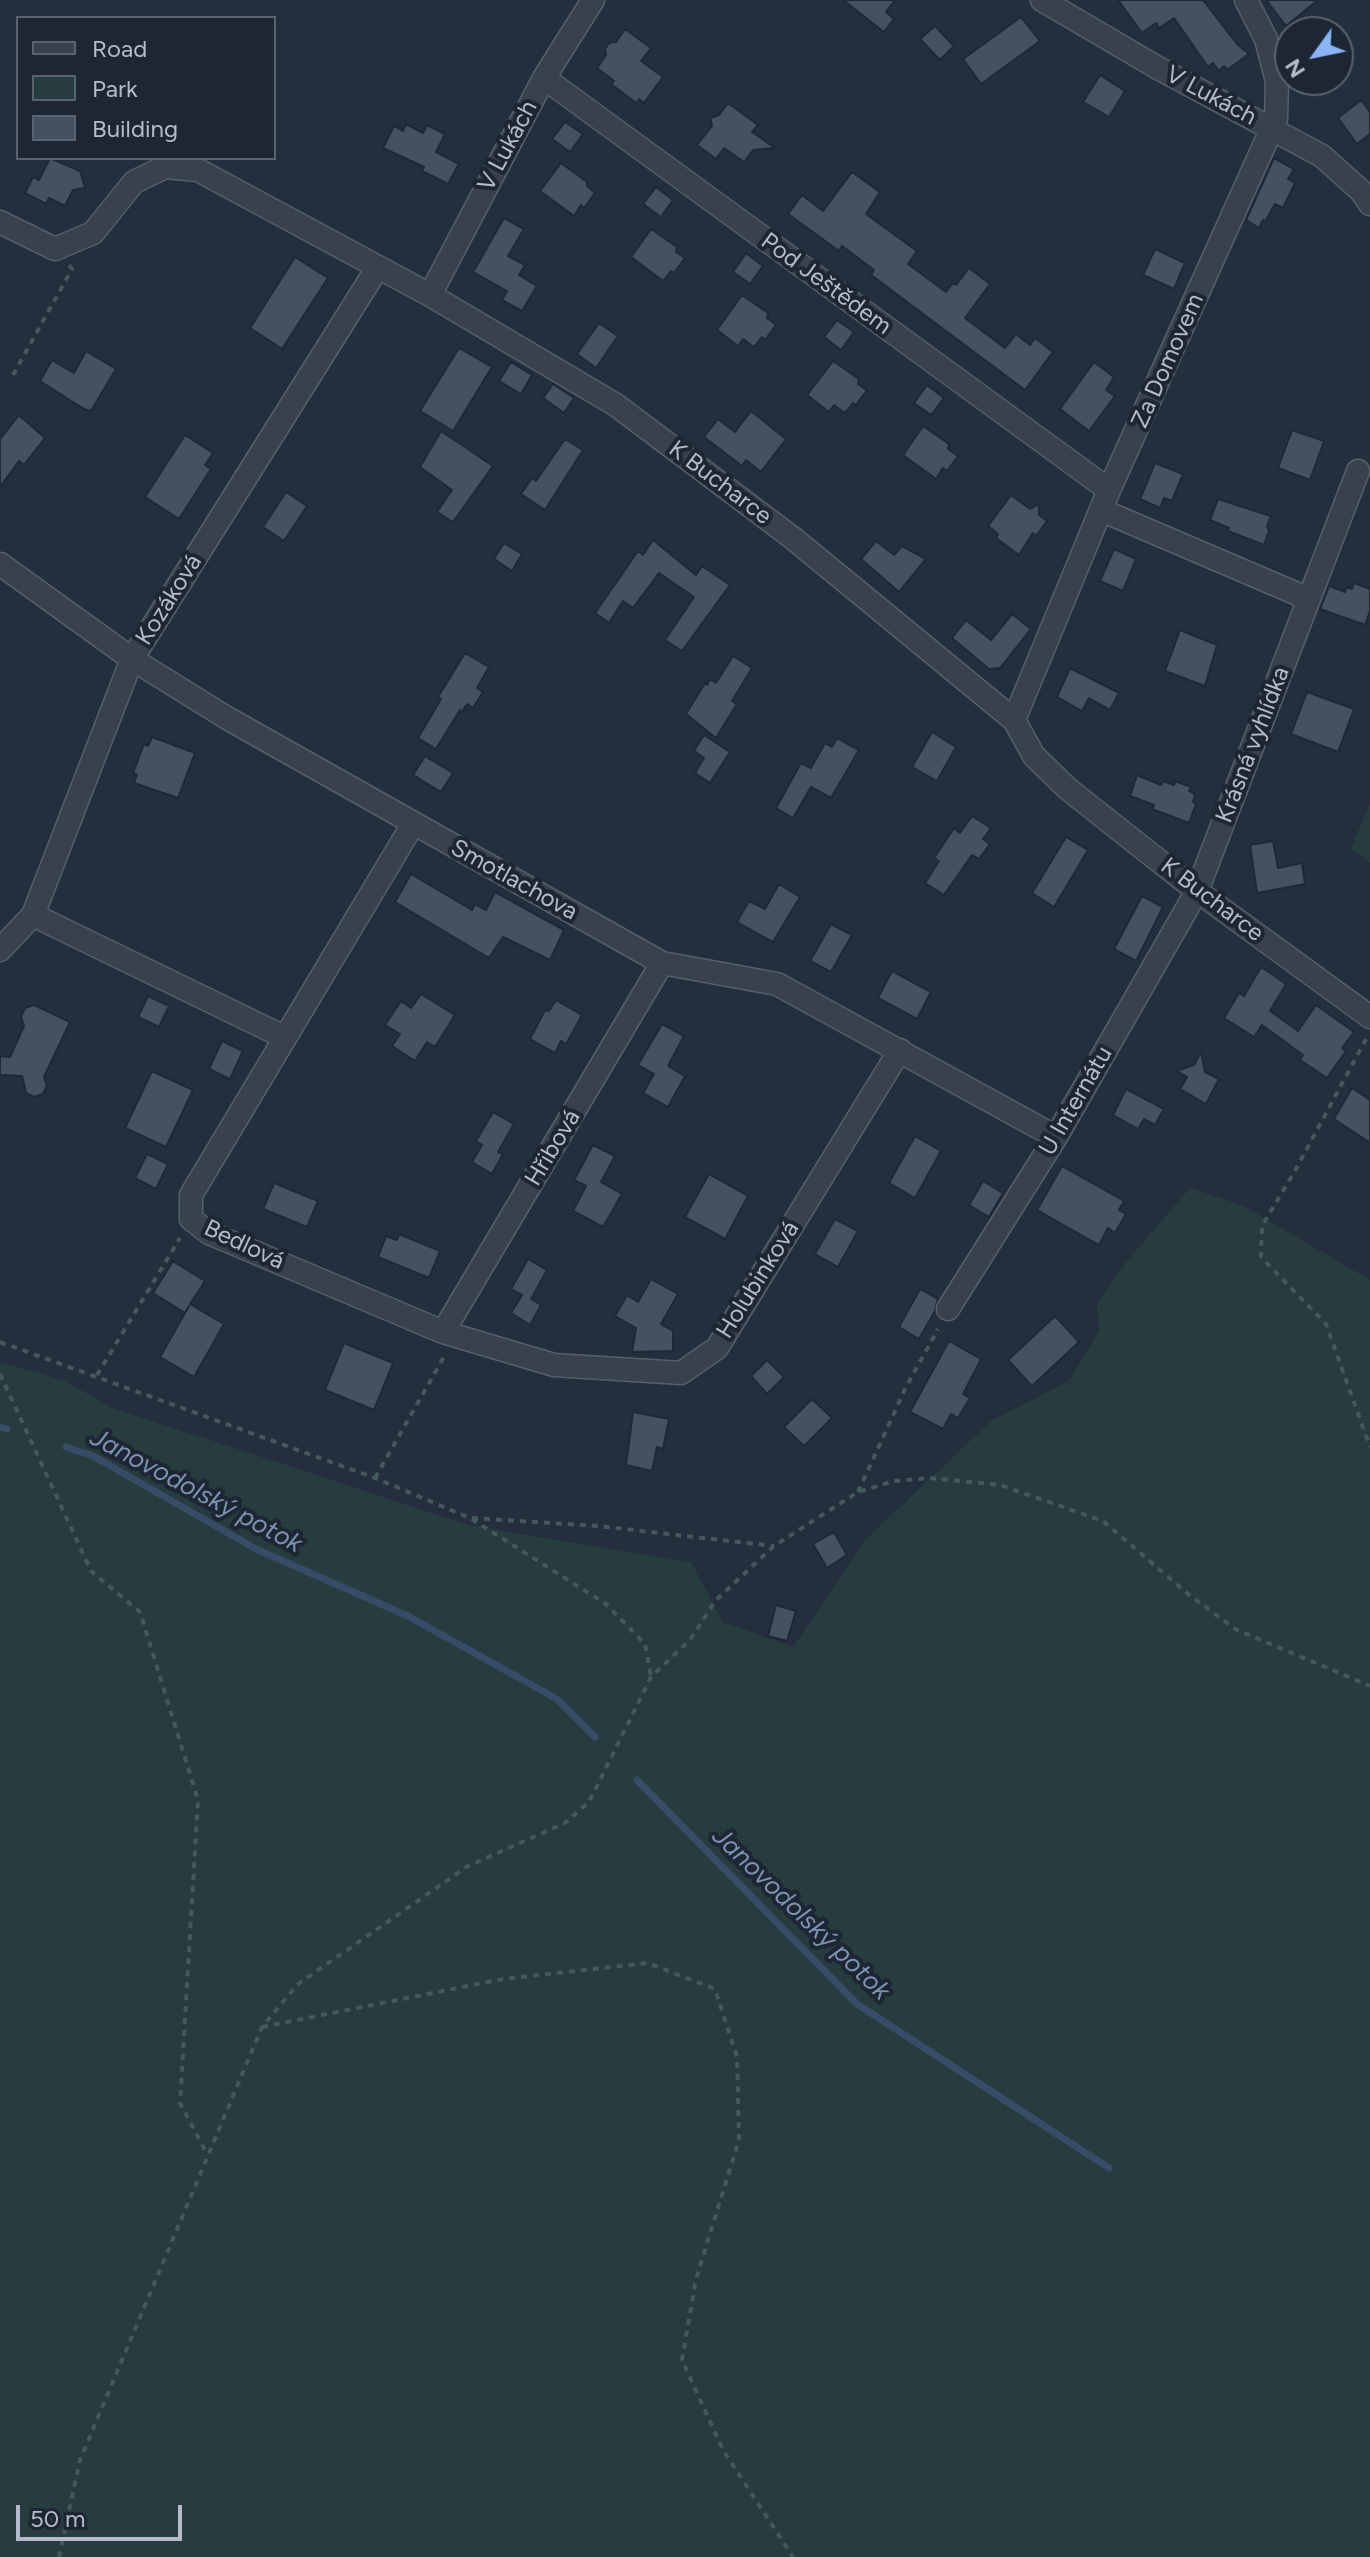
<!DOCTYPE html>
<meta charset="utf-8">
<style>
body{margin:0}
#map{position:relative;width:1370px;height:2557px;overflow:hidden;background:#242f3e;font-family:Figtree,sans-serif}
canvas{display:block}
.legend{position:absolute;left:16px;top:16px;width:260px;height:144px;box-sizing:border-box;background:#1d2633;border:2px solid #59626f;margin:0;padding:10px 14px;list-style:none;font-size:24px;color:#b4bcc9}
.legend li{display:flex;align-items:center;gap:16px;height:40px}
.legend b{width:40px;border:2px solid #59626f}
.north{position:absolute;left:1274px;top:16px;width:80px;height:80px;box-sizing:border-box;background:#1d2633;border:2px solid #59626f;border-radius:50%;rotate:237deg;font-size:22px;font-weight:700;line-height:32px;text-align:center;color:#b4bcc9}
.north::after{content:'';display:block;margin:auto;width:28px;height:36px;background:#8ab4f8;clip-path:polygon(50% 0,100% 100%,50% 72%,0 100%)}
.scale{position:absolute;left:16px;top:2505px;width:166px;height:36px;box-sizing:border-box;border:4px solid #b4bcc9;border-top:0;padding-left:10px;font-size:24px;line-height:28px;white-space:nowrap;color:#b4bcc9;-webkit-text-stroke:6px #1d2633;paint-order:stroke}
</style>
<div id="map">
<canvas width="1370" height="2557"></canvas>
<ul class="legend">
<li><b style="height:10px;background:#38414e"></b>Road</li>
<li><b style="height:22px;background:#263c3f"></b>Park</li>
<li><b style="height:22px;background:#455162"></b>Building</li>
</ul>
<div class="north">N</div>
<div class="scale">50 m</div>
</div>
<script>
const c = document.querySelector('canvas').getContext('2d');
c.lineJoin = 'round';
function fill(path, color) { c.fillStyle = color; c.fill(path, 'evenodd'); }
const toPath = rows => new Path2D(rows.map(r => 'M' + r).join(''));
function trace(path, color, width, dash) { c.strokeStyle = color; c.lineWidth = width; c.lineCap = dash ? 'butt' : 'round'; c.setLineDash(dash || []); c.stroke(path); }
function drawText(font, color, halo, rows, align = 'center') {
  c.font = font + ' Figtree,sans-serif'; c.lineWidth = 8; c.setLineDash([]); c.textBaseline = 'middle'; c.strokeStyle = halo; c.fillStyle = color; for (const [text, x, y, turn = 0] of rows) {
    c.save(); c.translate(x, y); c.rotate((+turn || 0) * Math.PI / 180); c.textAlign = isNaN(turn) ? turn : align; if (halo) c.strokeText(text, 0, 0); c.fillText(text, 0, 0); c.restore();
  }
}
const green = toPath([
 [1370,804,1370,863,1351,848],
 [1190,1188,1244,1206,1370,1280,1370,2557,0,2557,0,1362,63,1380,113,1408,468,1525,691,1562,723,1622,793,1647,865,1540,991,1421,1069,1381,1099,1331,1097,1303,1128,1260]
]);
const stream = toPath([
 [0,1427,7,1429],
 [66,1447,93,1456,256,1549,408,1616,557,1699,595,1737],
 [637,1780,857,2004,1109,2168]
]);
const building = toPath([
 [843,0,895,0,886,12,894,19,884,32,843,0],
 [1118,0,1203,0,1237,44,1249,54,1227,70,1224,66,1219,71,1213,63,1208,67,1174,18,1159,28,1156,23,1142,33,1118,0],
 [1266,0,1318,0,1286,26,1266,0],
 [1021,17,1040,41,981,84,963,59,1021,17],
 [935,26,954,46,940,60,920,39,935,26],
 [625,29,651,48,641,61,663,77,644,103,639,99,636,103,611,84,614,81,597,68,606,55,605,49,609,43,616,42,625,29],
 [1100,75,1125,91,1109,117,1083,102,1100,75],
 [1361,100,1370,112,1370,134,1357,144,1338,118,1361,100],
 [728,103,758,125,752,132,775,148,753,150,744,162,724,148,716,159,697,145,712,126,710,118,719,115,728,103],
 [565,122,583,134,570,152,552,139,565,122],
 [406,124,423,133,427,125,445,134,436,152,459,164,448,184,422,171,424,167,383,148,394,126,403,131,406,124],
 [50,158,80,171,85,188,73,190,65,206,49,198,46,204,25,193,33,177,39,180,50,158],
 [1274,158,1294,169,1288,179,1295,183,1283,208,1275,204,1265,222,1263,220,1259,228,1246,220,1274,158],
 [561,163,587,182,587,186,595,193,584,208,581,205,574,216,540,191,561,163],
 [852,172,880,192,866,214,917,251,908,264,946,292,953,283,956,285,969,268,990,284,965,318,1005,348,1016,334,1030,345,1035,338,1053,352,1025,390,871,275,874,270,842,246,839,251,788,214,802,195,823,211,852,172],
 [656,187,673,200,661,217,643,204,656,187],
 [504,218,524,229,508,256,525,265,519,275,537,286,522,311,502,300,507,291,473,272,504,218],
 [651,229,677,247,676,252,685,258,674,273,671,271,663,281,631,257,651,229],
 [1155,249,1185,263,1174,289,1143,275,1155,249],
 [746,253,763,266,750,284,733,272,746,253],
 [295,257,328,278,282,349,250,328,295,257],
 [742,295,768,313,767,318,776,325,765,340,762,337,754,347,743,339,738,346,717,330,742,295],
 [837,320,854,332,841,350,824,337,837,320],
 [599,323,618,336,596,368,577,354,599,323],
 [459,348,492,367,453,431,420,411,459,348],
 [86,351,116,369,91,411,84,409,40,381,52,360,74,373,86,351],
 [833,361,859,379,858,384,867,390,856,405,853,403,845,413,834,405,829,412,807,395,833,361],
 [511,362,532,375,521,394,499,381,511,362],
 [1094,362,1114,377,1106,390,1115,396,1089,431,1060,409,1094,362],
 [553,384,574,398,564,413,543,398,553,384],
 [927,385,944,398,931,415,914,403,927,385],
 [751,411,786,439,761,472,746,460,742,466,704,437,718,419,735,432,751,411],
 [19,415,45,438,24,465,19,461,0,487,0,439,19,415],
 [923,426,949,444,948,449,958,456,947,471,943,468,936,479,903,455,923,426],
 [1292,430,1324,441,1310,480,1278,468,1292,430],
 [441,431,493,466,453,522,437,512,452,490,420,467,441,431],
 [185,435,213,453,205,465,211,469,179,519,145,497,185,435],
 [565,439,583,450,545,510,521,494,532,478,536,481,565,439],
 [1155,463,1183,474,1172,501,1164,498,1160,508,1140,499,1155,463],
 [286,492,307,506,284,541,263,527,286,492],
 [1011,495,1030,509,1039,504,1039,515,1047,521,1036,536,1033,533,1019,555,996,538,998,534,988,526,1011,495],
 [1218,499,1271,516,1267,526,1269,531,1264,545,1228,531,1229,528,1210,520,1218,499],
 [653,540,696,575,702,566,730,585,682,651,665,640,694,597,659,573,633,608,623,601,609,623,595,613,638,551,643,555,653,540],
 [876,541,894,555,902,546,926,559,899,592,861,559,876,541],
 [504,543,522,554,512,571,494,559,504,543],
 [1114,549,1136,559,1123,591,1100,581,1114,549],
 [1354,583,1370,589,1370,611,1365,625,1320,609,1329,586,1345,592,1347,587,1352,589,1354,583],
 [1012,614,1031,629,1000,668,989,669,952,638,966,620,991,640,1012,614],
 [1180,630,1217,645,1205,686,1165,671,1180,630],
 [465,653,489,667,477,688,483,692,473,708,467,704,462,712,460,710,436,749,418,738,441,699,438,697,465,653],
 [733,656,752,668,732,701,737,704,716,738,686,714,705,683,707,685,710,679,716,683,733,656],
 [1070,668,1119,693,1110,710,1089,698,1082,711,1057,697,1070,668],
 [1307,692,1354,709,1338,752,1291,734,1307,692],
 [932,732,956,747,937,781,912,767,932,732],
 [704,735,730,752,710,783,695,773,704,758,694,751,704,735],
 [152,737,195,753,178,798,134,783,137,775,133,773,144,744,148,746,152,737],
 [837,738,859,750,831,798,811,787,793,818,776,808,801,763,811,768,825,743,832,747,837,738],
 [425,756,453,773,441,792,413,775,425,756],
 [1137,775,1161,785,1163,781,1174,785,1175,781,1191,787,1189,791,1195,794,1193,802,1196,804,1189,823,1152,809,1154,805,1130,796,1137,775],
 [972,816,991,828,983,839,990,844,979,859,972,855,944,895,925,883,939,861,934,858,954,828,960,833,972,816],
 [1066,837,1088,850,1054,907,1032,893,1066,837],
 [1273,841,1278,868,1302,863,1305,884,1257,893,1250,845,1273,841],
 [411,874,472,910,475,904,486,910,495,892,564,930,550,960,503,937,489,958,395,902,411,874],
 [779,884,800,897,773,942,737,922,749,901,765,909,779,884],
 [1142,896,1163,907,1136,961,1114,949,1142,896],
 [831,924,852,935,831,972,810,961,831,924],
 [1261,967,1286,984,1270,1011,1298,1031,1316,1005,1354,1032,1342,1048,1346,1051,1327,1078,1300,1060,1303,1055,1262,1025,1254,1037,1224,1018,1239,993,1244,996,1261,967],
 [892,971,931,992,917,1019,878,998,892,971],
 [421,994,455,1015,435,1047,427,1042,415,1061,392,1046,400,1034,385,1025,401,1001,411,1008,421,994],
 [148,996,169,1006,159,1027,138,1017,148,996],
 [556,1000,582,1015,566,1044,561,1041,555,1053,530,1039,545,1010,549,1011,556,1000],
 [34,1005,70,1022,44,1077,47,1086,43,1094,34,1097,26,1093,22,1076,0,1075,0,1056,10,1057,24,1026,21,1017,25,1008,34,1005],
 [662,1024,684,1036,668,1066,685,1076,668,1107,643,1093,654,1074,638,1065,662,1024],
 [222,1041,243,1051,230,1079,209,1069,222,1041],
 [1201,1052,1205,1072,1219,1079,1206,1104,1180,1089,1187,1077,1176,1071,1194,1065,1201,1052],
 [152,1071,193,1090,166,1147,125,1128,152,1071],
 [1352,1088,1370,1100,1370,1143,1334,1119,1352,1088],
 [1126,1089,1164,1109,1155,1125,1144,1119,1138,1129,1113,1115,1126,1089],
 [493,1112,514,1124,498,1152,503,1154,492,1174,472,1162,482,1145,476,1141,493,1112],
 [915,1136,941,1151,915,1198,889,1183,915,1136],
 [593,1145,615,1156,601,1182,622,1194,603,1227,573,1211,586,1186,574,1180,593,1145],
 [147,1154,168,1164,156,1189,135,1178,147,1154],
 [1062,1166,1124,1201,1119,1210,1126,1214,1115,1233,1108,1228,1099,1245,1037,1210,1062,1166],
 [709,1174,748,1196,725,1239,685,1217,709,1174],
 [983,1181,1003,1193,989,1217,969,1205,983,1181],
 [274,1183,318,1201,307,1227,263,1209,274,1183],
 [835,1219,858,1231,838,1267,815,1254,835,1219],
 [399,1234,440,1251,429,1278,378,1257,386,1236,397,1240,399,1234],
 [528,1259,547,1270,531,1299,541,1305,530,1325,511,1313,522,1295,511,1289,528,1259],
 [173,1261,205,1281,190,1304,224,1324,194,1377,160,1357,189,1306,185,1313,153,1293,173,1261],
 [651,1279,678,1294,661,1324,673,1331,673,1351,632,1352,636,1328,615,1316,627,1295,638,1302,651,1279],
 [920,1289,938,1299,935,1311,919,1339,899,1327,920,1289],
 [1055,1316,1079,1342,1032,1386,1008,1360,1055,1316],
 [949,1341,981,1359,963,1394,970,1398,958,1418,951,1414,943,1429,910,1412,949,1341],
 [344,1343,393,1363,374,1410,325,1390,344,1343],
 [767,1360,784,1377,767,1394,751,1376,767,1360],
 [812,1399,832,1418,804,1446,784,1427,812,1399],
 [633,1412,669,1419,663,1449,657,1447,652,1471,626,1465,633,1412],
 [834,1532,847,1555,827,1568,813,1544,834,1532],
 [776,1605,796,1611,787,1641,768,1636,776,1605]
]);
const path = toPath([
 [13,375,72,269,69,265],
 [1366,1039,1296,1169,1262,1226,1261,1257,1326,1324,1370,1447],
 [0,1342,375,1478,470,1518,606,1604,645,1644,651,1677],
 [0,1374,91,1571,140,1612,198,1800,180,2103,207,2154],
 [97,1375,180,1238],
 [375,1478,445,1355],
 [858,1492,905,1389,938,1329],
 [472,1518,598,1526,774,1546],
 [262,2027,503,1979,648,1963,715,1989,737,2057,739,2140,696,2279,682,2360,723,2450,793,2557],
 [59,2557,80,2460,262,2027,298,1984,468,1866,565,1823,589,1802,651,1677,690,1640,716,1600,774,1546,858,1492,894,1481,929,1478,1000,1485,1103,1521,1188,1594,1235,1629,1370,1686]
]);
const minor = toPath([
 [1042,0,1158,68,1322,156,1361,191,1370,204],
 [544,78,1109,490],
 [0,222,55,249,93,233,134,182,165,167,198,170,430,295,616,405,794,539,1014,720,1034,756,1068,789,1197,891,1370,1017],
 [430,295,544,78,593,0],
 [1101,510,1309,599],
 [0,564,132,659,227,718,662,963,777,984,1056,1137],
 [1014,720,1109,490,1276,119,1277,81,1266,39,1246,0],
 [413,824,191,1195,191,1219,209,1233,443,1332,554,1365,681,1373,717,1348,900,1050],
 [33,915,284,1037],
 [0,950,33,915,132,659,378,267],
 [948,1309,1056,1137,1197,891,1358,471],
 [443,1332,662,963]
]);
const streetNames = [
 ["V Lukách",1211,96,28],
 ["V Lukách",508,146,-62],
 ["Pod Ještědem",826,284,36],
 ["Za Domovem",1168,361,-66],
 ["K Bucharce",720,483,37],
 ["Kozáková",169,600,-58],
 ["Krásná vyhlídka",1253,745,-69],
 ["Smotlachova",514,880,29],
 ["K Bucharce",1212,900,37],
 ["U Internátu",1076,1101,-60],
 ["Hřibová",553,1148,-59],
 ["Bedlová",244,1245,25],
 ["Holubinková",758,1280,-58]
];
const waterNames = [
 ["Janovodolský potok",196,1491,28],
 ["Janovodolský potok",801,1914,44]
];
fill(green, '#263c3f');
trace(stream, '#394c67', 7);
fill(building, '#455162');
trace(building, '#1f2835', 2);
trace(minor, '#565f6c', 25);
trace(path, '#44595c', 4, [6, 6]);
trace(minor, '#38414e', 22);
drawText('24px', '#b4bcc9', '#1d2633', streetNames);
drawText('italic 26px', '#7c92b1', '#1d2633', waterNames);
</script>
